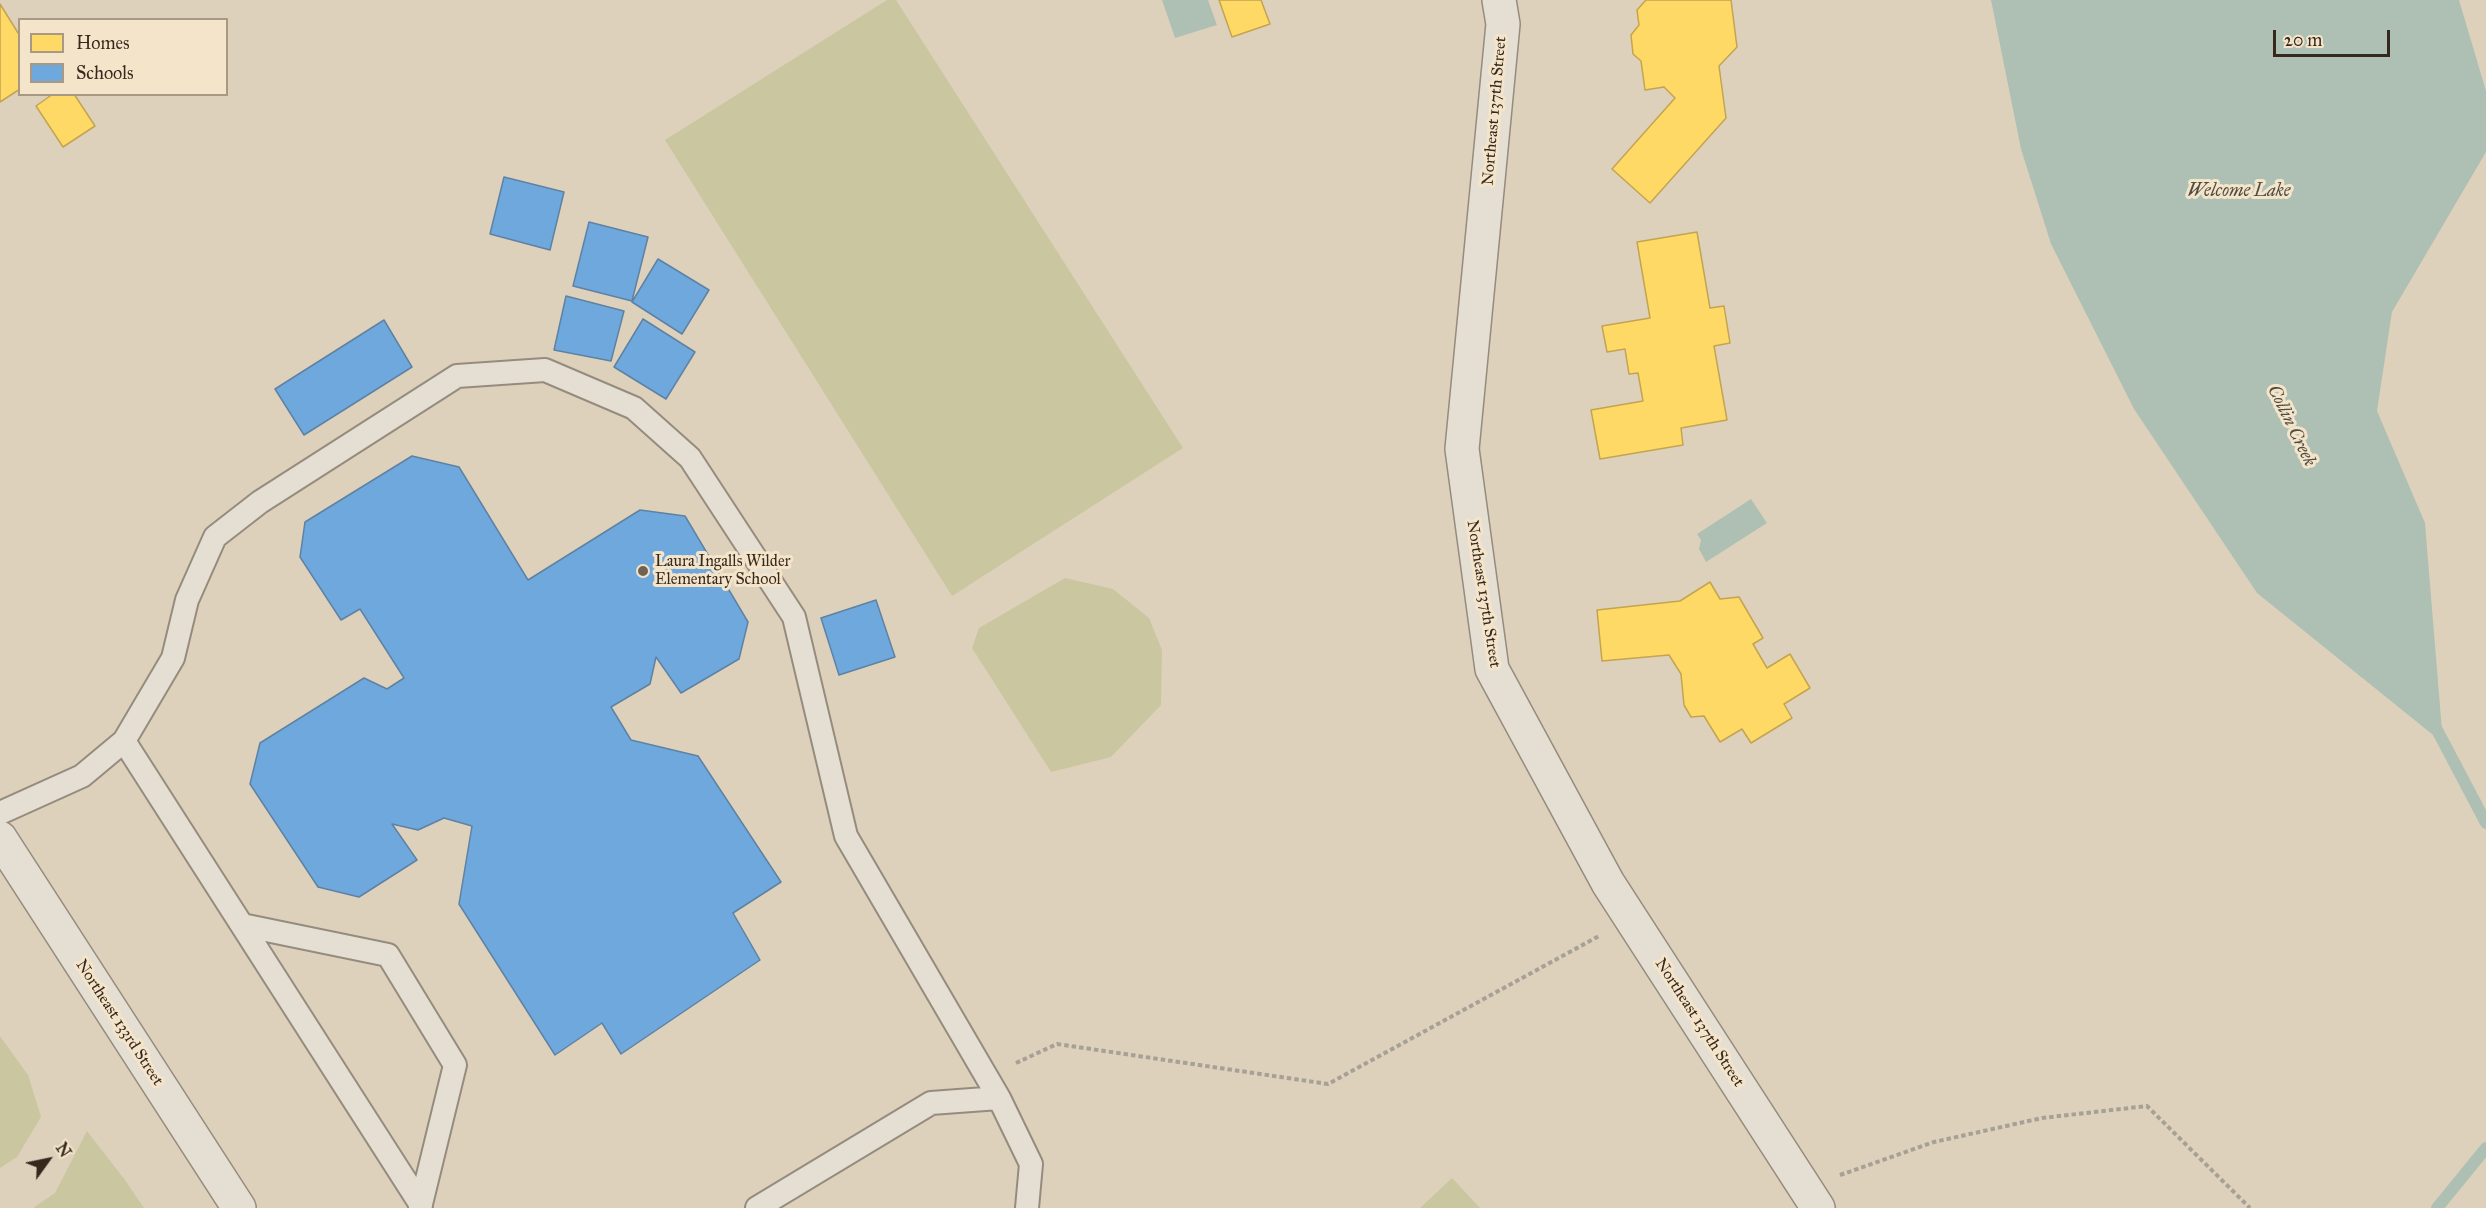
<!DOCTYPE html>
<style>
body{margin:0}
#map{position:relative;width:2486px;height:1208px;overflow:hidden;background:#ded1bb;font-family:"IM FELL Great Primer",serif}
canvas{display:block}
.legend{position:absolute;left:18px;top:18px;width:210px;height:78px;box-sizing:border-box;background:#f3e4ca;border:2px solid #a89985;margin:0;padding:8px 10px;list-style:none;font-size:18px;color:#37281d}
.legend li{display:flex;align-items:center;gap:12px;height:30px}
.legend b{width:30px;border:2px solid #a89985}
.north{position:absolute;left:18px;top:1130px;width:60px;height:60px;-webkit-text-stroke:4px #f3e4ca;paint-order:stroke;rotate:57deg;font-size:16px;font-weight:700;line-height:24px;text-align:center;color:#37281d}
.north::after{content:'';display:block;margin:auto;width:21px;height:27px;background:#37281d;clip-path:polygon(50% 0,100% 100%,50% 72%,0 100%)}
.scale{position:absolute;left:2273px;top:30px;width:117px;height:27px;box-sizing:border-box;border:3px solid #37281d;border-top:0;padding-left:8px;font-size:18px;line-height:21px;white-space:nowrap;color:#37281d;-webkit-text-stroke:4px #f3e4ca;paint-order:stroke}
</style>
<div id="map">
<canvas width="2486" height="1208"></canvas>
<ul class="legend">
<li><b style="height:16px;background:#ffd966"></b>Homes</li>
<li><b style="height:16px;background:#6fa8dc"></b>Schools</li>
</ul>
<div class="north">N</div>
<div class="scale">20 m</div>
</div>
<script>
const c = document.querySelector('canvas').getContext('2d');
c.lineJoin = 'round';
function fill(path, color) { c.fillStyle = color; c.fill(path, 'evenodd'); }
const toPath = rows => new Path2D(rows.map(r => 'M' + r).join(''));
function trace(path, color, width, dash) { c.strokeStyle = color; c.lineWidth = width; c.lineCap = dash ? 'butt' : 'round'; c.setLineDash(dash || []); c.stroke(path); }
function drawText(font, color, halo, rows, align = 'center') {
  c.font = font + ' "IM FELL Great Primer",serif'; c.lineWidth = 6; c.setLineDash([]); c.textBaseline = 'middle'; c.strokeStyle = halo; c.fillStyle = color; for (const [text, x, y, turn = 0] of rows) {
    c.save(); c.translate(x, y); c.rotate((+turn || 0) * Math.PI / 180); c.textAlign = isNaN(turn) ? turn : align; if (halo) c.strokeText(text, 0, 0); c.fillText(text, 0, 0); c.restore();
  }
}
const green = toPath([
 [887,0,896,0,1183,448,952,596,665,140],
 [1065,578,1113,589,1149,618,1162,650,1161,705,1111,757,1051,772,972,648,979,628],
 [0,1036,28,1075,41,1117,17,1157,0,1168],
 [87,1131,125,1180,144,1208,33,1208,55,1193],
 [1452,1178,1480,1208,1420,1208]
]);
const water = toPath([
 [1162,0,1208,0,1217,25,1175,38],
 [1991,0,2459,0,2486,91,2486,152,2392,312,2377,411,2425,523,2443,743,2257,593,2134,409,2051,244,2021,149],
 [1751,499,1767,523,1706,562,1699,549,1701,540,1697,534]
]);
const homes = toPath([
 [1219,0,1261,0,1270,24,1232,37,1219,0],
 [1646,0,1731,0,1737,47,1719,66,1726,118,1650,203,1612,169,1675,98,1664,87,1645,90,1641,61,1633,54,1631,35,1639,25,1637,10,1646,0],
 [0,4,20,36,20,89,0,102,0,4],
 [53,94,74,94,95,126,63,147,36,106,53,94],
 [1697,232,1710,308,1724,306,1730,343,1714,346,1727,420,1681,428,1683,445,1600,459,1591,410,1643,401,1638,373,1629,374,1625,349,1607,352,1602,326,1650,318,1637,242,1697,232],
 [1710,582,1720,599,1739,597,1763,638,1753,644,1767,668,1790,654,1810,688,1784,704,1792,718,1751,743,1742,729,1720,742,1704,716,1691,717,1684,705,1681,674,1669,655,1602,661,1597,610,1680,601,1710,582]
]);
const schools = toPath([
 [504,177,564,192,550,250,490,234,504,177],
 [589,222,648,237,632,301,573,286,589,222],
 [658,259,709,290,682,334,632,302,658,259],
 [566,296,624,311,611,361,554,350,566,296],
 [643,319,695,352,666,399,614,367,643,319],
 [384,320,412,367,304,435,275,389,384,320],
 [412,456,459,467,528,580,640,510,685,516,748,622,739,659,681,693,656,657,650,684,611,707,631,740,698,756,781,882,733,913,760,960,621,1054,602,1023,555,1055,459,904,472,826,444,818,418,830,392,824,417,860,359,897,318,887,250,784,260,743,364,678,387,689,404,678,360,609,341,620,300,557,305,522,412,456],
 [876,600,895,657,839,675,821,618,876,600]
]);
const stream = toPath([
 [2436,728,2486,823],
 [2437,1208,2486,1148]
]);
const path = toPath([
 [1016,1063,1057,1044,1328,1084,1599,936],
 [1840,1175,1934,1142,2042,1118,2147,1106,2250,1208]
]);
const service = toPath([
 [124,741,421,1205],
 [0,813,82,776,124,741,173,658,187,600,215,537,260,502,457,376,545,370,634,408,690,458,794,617,846,836,999,1098,1031,1164,1027,1208],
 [242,925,388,955,455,1065,420,1208],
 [757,1208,931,1103,999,1098]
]);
const minor = toPath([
 [1499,0,1503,24,1462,449,1492,669,1608,883,1818,1208]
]);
const tertiary = toPath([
 [0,838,239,1208]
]);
const markers = [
 [643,571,6,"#716354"]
];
const streetNames = [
 ["Northeast 137th Street",1495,111,-85],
 ["Northeast 137th Street",1483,594,81],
 ["Northeast 133rd Street",119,1023,57],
 ["Northeast 137th Street",1699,1023,57]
];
const poiNames = [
 ["Laura Ingalls Wilder",655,562],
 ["Elementary School",655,580]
];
const waterNames = [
 ["Welcome Lake",2239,192],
 ["Collin Creek",2291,426,64]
];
fill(green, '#c9c6a0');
fill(water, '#aec0b4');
fill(homes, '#ffd966');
trace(homes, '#c3a450', 1.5);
fill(schools, '#6fa8dc');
trace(schools, '#5e82a3', 1.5);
trace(stream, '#aec0b4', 12);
trace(service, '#958c7e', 26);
trace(minor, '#958c7e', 36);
trace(tertiary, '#958c7e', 36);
trace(path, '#a7a096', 4, [4.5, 3]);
trace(service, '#e5ded3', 22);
trace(minor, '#e5ded3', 33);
trace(tertiary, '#e5ded3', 33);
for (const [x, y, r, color] of markers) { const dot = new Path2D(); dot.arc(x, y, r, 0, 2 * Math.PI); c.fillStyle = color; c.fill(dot); trace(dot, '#f3e4ca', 2); }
drawText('16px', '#37281d', '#f3e4ca', streetNames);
drawText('16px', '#37281d', '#f3e4ca', poiNames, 'left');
drawText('italic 18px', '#504c42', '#f3e4ca', waterNames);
</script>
